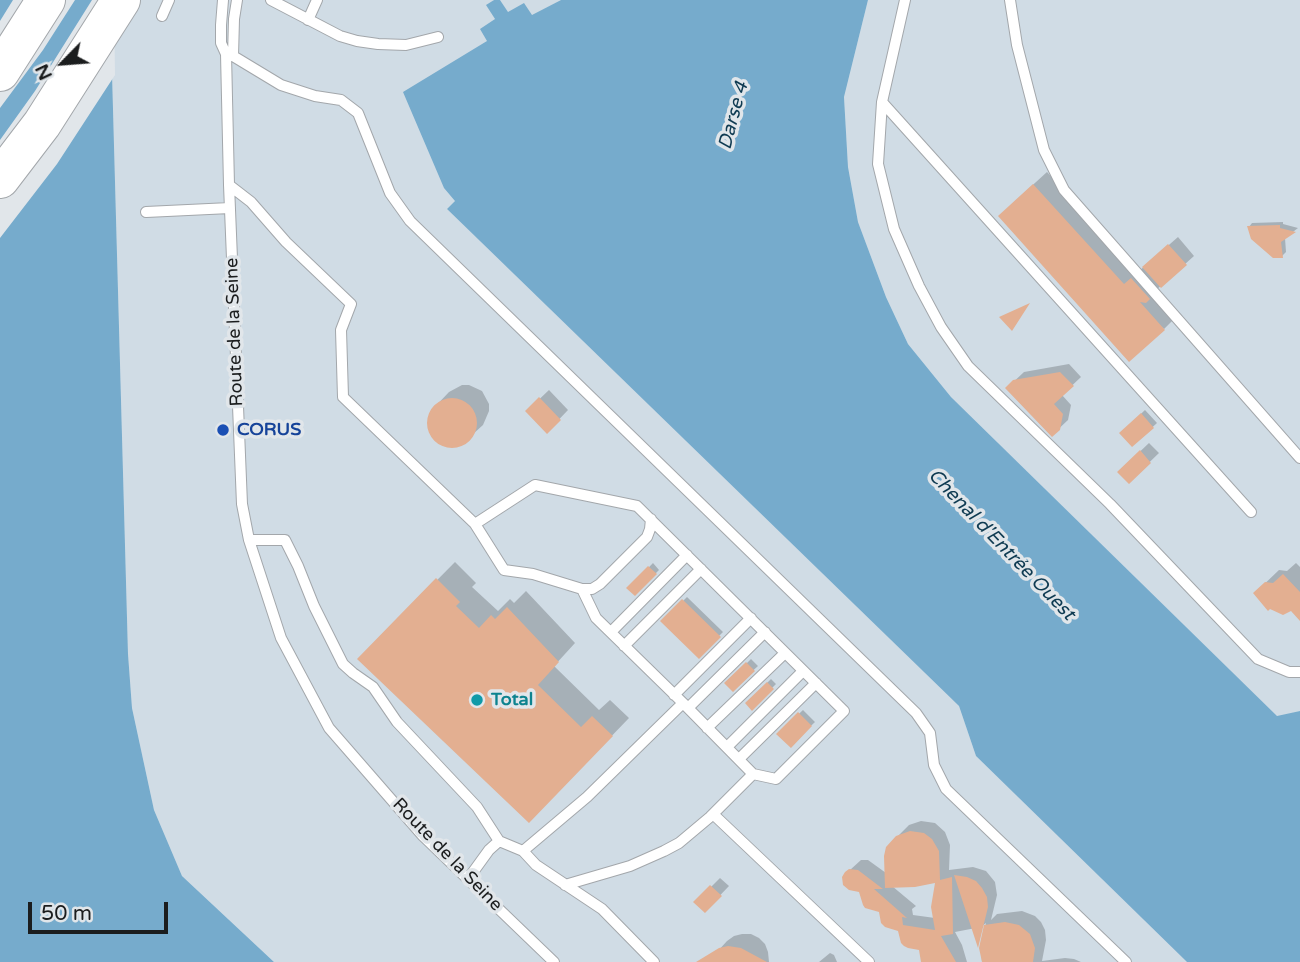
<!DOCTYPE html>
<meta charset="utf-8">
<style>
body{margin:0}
#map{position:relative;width:1300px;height:962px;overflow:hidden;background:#e1e6ea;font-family:"Varela Round",sans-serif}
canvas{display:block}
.north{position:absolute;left:28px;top:28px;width:70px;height:70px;-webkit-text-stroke:5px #e1e6ea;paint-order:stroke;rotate:245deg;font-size:19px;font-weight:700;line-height:28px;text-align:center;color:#1b1d1e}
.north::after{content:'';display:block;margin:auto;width:24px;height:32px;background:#1b1d1e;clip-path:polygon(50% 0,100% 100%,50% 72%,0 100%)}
.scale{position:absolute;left:28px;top:902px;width:140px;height:32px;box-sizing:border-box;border:4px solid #1b1d1e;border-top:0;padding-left:9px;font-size:21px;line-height:24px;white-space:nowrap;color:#1b1d1e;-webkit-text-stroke:5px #e1e6ea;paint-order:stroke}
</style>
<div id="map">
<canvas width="1300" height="962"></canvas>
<div class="north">N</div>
<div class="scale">50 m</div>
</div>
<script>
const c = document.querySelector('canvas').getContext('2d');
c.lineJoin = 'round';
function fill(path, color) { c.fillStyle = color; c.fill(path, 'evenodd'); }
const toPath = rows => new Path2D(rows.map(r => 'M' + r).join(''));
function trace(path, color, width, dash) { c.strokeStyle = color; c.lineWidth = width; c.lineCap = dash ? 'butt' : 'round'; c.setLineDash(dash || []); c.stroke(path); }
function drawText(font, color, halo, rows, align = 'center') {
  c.font = font + ' "Varela Round",sans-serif'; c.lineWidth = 7; c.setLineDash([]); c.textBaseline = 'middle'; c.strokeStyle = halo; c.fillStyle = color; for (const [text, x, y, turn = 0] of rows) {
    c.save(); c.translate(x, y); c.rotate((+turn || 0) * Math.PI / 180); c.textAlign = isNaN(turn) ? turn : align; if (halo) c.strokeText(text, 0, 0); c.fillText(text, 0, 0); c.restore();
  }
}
const built = toPath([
 [110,0,494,0,487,5,495,19,487,41,455,201,447,209,959,706,976,756,1187,962,274,962,182,876,154,810,132,708,128,654],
 [500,0,561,0,532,16,508,13],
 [868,0,1300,0,1300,711,1277,717,951,397,908,344,886,297,858,222,848,167,844,97]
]);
const water = toPath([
 [0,0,110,0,128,654,132,708,154,810,182,876,274,962,0,962],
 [494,0,500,0,508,12,524,3,532,15,561,0,868,0,844,97,848,167,858,222,886,297,908,344,951,397,1277,716,1300,711,1300,962,1187,962,976,756,959,706,447,209,455,201,444,188,403,92,487,41,480,29,495,19,486,5]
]);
const pier = toPath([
 [13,0,75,0,43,50,0,108,0,21],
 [92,0,114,0,115,75,57,164,0,238,0,140,35,91]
]);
const shadow = toPath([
 [1047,172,1138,272,1178,237,1194,256,1155,291,1177,316,1164,329,1013,203],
 [1283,222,1283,224,1298,228,1285,238,1286,252,1282,256,1249,227,1252,223],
 [1069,364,1081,377,1062,395,1071,405,1068,420,1052,435,1007,388,1024,372],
 [462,385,469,385,482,391,489,404,489,411,483,425,463,443,456,446,442,444,431,434,429,427,430,412,449,392],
 [549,390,568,410,547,432,527,411],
 [1145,410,1157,423,1133,445,1121,433],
 [1149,443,1159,453,1129,482,1128,463],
 [455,562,476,583,472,587,498,611,510,599,514,603,526,591,575,643,554,666,599,710,610,700,629,718,547,803,359,659],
 [653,563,659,570,635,594,629,588],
 [1296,563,1300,567,1300,618,1291,609,1255,593,1279,570,1287,571],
 [687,597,723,632,699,656,663,621],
 [751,659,758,666,733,689,727,683],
 [771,679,776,684,752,708,747,703],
 [803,710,815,722,791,745,778,734],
 [921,821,935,823,945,832,950,845,949,870,973,867,986,871,995,882,997,895,991,920,997,914,1022,911,1035,916,1041,922,1045,930,1046,940,1042,961,1065,958,1074,959,1081,962,982,962,981,948,986,923,981,927,955,932,962,945,967,962,923,962,921,948,881,911,850,870,861,860,868,860,886,873,897,837,909,825],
 [937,881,935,918,913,915,912,909,916,906,892,886],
 [720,878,729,886,705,911,696,902],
 [742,934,751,934,759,938,765,944,768,952,769,962,708,962,727,941,734,936],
 [830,953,834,955,837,962,819,962]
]);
const building = toPath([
 [1033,184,1124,284,1131,278,1150,299,1146,303,1140,302,1165,330,1129,362,998,216],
 [1280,225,1280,228,1296,232,1281,242,1283,258,1273,258,1251,239,1247,226],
 [1168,244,1187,265,1161,288,1142,267],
 [1030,303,1012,331,999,317],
 [1060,372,1074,386,1054,404,1063,414,1060,430,1052,437,1005,388,1013,380],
 [539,397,561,420,547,434,525,411],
 '427 423a25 25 0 1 1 50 0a25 25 0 1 1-50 0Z',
 [1141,413,1154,428,1132,447,1119,433],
 [1140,450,1151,463,1129,484,1117,472],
 [648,566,657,574,635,596,626,588],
 [1283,574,1300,592,1300,621,1291,611,1283,615,1270,609,1268,611,1253,593,1265,582,1273,583],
 [436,578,460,602,456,606,479,628,491,615,495,619,507,607,559,662,538,685,581,727,592,716,613,736,529,823,357,659],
 [682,599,721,637,699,659,660,621],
 [746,662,755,671,733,692,724,683],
 [767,682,774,689,752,711,745,703],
 [798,712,812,726,791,748,776,734],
 [910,831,924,833,932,839,939,851,940,880,952,877,953,934,941,936,956,962,921,962,919,950,908,948,904,946,901,943,898,931,885,927,881,923,879,912,865,908,863,905,859,892,849,890,843,885,842,877,845,872,849,869,858,870,883,889,874,889,907,918,902,917,903,925,935,930,931,907,935,883,915,887,885,888,884,856,886,847,896,836],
 [954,875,967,877,976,881,982,888,987,897,988,907,978,948],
 [710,885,722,896,705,913,693,902],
 [1005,922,1019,925,1030,934,1035,948,1033,962,982,962,979,948,984,925],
 [728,946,741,948,767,962,696,962,719,948]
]);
const lane = toPath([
 [223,0,221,25,221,43,226,54,229,185,242,504,249,540,281,638,329,728,423,836,554,962],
 [271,0,340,36,357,41,378,44,406,45,438,37],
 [905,0,882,102,1251,512],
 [1010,0,1017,45,1044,150,1064,190,1300,458],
 [162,16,169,0],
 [308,20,317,0],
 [226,54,233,56,281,85,315,96,341,100,358,113,390,193,410,221,916,713,930,733,934,765,946,789,1126,962],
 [233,56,234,19,237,0],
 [882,102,878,164,894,229,919,286,941,327,968,366,1110,504,1258,659,1289,672,1300,672],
 [229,185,251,202,286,242,351,304,341,330,343,397,475,524,504,570,533,574,582,589,596,618,683,703,587,797,523,851,499,841,489,850,468,879],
 [146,212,230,208],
 [475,524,535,485,637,506,844,711,776,779,753,774],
 [249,540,285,540,298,566,314,606,343,664,353,673,373,687,397,722,477,807,499,841],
 [582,589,592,589,600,584,647,537,650,529,651,519],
 [611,632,687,555],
 [624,646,701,569],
 [674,695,751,618],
 [688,708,765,632],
 [707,728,785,653],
 [727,747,803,671],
 [739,759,816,683],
 [713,814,869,962],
 [523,851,536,865,602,909,654,962],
 [565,885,630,866,664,851,679,843,710,817,753,774,683,703]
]);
const highway = toPath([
 [0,72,46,0],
 [0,179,42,124,121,0]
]);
const markers = [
 [223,430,7,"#1a4fb4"],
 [477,700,7,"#0f9aa8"]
];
const streetNames = [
 ["Route de la Seine",235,332,-92],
 ["Route de la Seine",447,855,46]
];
const transitNames = [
 ["CORUS",237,430]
];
const cultureNames = [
 ["Total",491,700]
];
const waterNames = [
 ["Darse 4",734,116,-75],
 ["Chenal d'Entrée Ouest",1001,545,46]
];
fill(built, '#d0dce5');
fill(water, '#76abcc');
fill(pier, '#e1e6ea');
fill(shadow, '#0003');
fill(building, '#e3af91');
trace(lane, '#a3a7ab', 12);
trace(highway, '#a3a7ab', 40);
trace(lane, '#fff', 10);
trace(highway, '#fff', 38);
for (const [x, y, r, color] of markers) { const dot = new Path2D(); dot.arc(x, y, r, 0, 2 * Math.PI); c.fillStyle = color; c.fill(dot); trace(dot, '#e1e6ea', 2.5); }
drawText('18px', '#1b1d1e', '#e1e6ea', streetNames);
drawText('bold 18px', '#164399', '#e1e6ea', transitNames, 'left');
drawText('bold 18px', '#0d838f', '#e1e6ea', cultureNames, 'left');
drawText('italic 19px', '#0f3b52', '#e1e6ea', waterNames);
</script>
